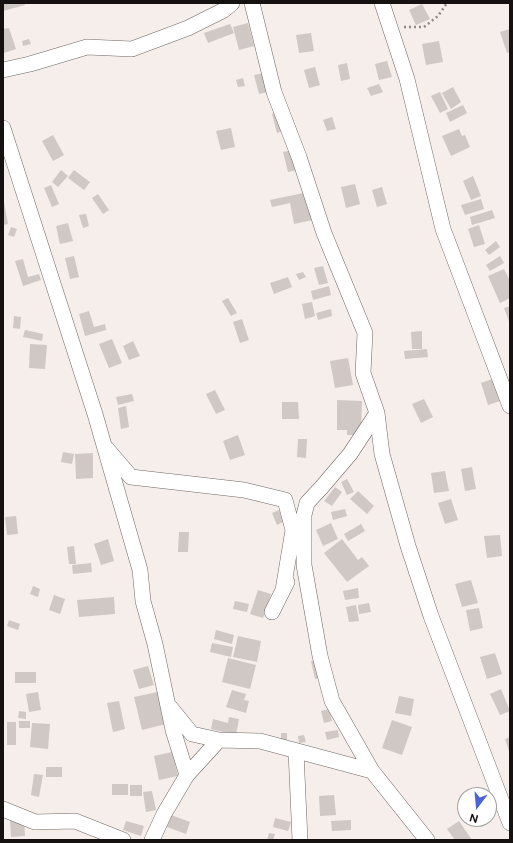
<!DOCTYPE html>
<style>
body{margin:0}
#map{position:relative;width:513px;height:843px;overflow:hidden;background:#f6eeeb;font-family:Figtree,sans-serif}
canvas{display:block}
.frame{position:absolute;inset:0;border:4px solid #141110;pointer-events:none}
.north{position:absolute;left:457px;top:787px;width:40px;height:40px;box-sizing:border-box;background:#fff;border:1px solid #a1a09f;border-radius:50%;rotate:196deg;font-size:11px;font-weight:700;line-height:16px;text-align:center;color:#141110}
.north::after{content:'';display:block;margin:auto;width:14px;height:18px;background:#4a63d7;clip-path:polygon(50% 0,100% 100%,50% 72%,0 100%)}
</style>
<div id="map">
<canvas width="513" height="843"></canvas>
<div class="frame"></div>
<div class="north">N</div>
</div>
<script>
const c = document.querySelector('canvas').getContext('2d');
c.lineJoin = 'round';
function fill(path, color) { c.fillStyle = color; c.fill(path, 'evenodd'); }
const toPath = rows => new Path2D(rows.map(r => 'M' + r).join(''));
function trace(path, color, width, dash) { c.strokeStyle = color; c.lineWidth = width; c.lineCap = dash ? 'butt' : 'round'; c.setLineDash(dash || []); c.stroke(path); }
const building = toPath([
 [3,3,24,3,25,5,3,11],
 [422,4,430,19,416,25,409,10],
 [248,23,254,46,239,50,233,27],
 [230,24,234,33,208,43,204,33],
 [9,28,16,49,4,53,3,29],
 [510,29,510,52,507,53,500,32],
 [311,33,314,51,299,53,296,35],
 [29,39,31,44,23,46,22,41],
 [439,41,443,62,426,65,422,44],
 [387,61,392,77,379,80,375,64],
 [347,63,350,79,341,81,338,65],
 [315,67,320,85,309,88,304,70],
 [264,73,268,92,259,94,254,75],
 [243,78,245,86,238,87,236,80],
 [379,84,383,92,371,96,367,88],
 [453,87,461,102,451,109,442,93],
 [440,92,448,109,440,113,431,96],
 [463,105,467,113,450,122,446,113],
 [278,112,283,131,277,133,272,114],
 [332,117,336,129,327,131,323,120],
 [231,128,235,147,221,150,216,131],
 [459,129,462,136,465,135,470,147,451,156,442,136],
 [53,135,64,155,53,161,42,141],
 [292,150,298,170,288,172,283,152],
 [61,170,68,176,58,187,52,182],
 [74,170,90,182,84,190,68,178],
 [473,176,481,196,471,200,463,181],
 [355,184,360,204,346,208,341,187],
 [51,185,59,204,52,207,44,188],
 [382,187,387,204,377,207,372,190],
 [308,192,313,220,294,224,290,203,272,207,270,200],
 [98,194,109,210,103,214,92,198],
 [481,199,484,209,465,215,461,205],
 [3,202,4,202,8,224,3,225],
 [492,210,495,218,472,225,470,217],
 [86,214,89,226,83,228,79,215],
 [68,223,73,241,60,244,56,226],
 [479,225,485,244,474,247,468,229],
 [11,227,17,229,14,237,8,235],
 [496,241,500,247,489,255,485,250],
 [74,256,79,277,70,279,65,258],
 [500,256,504,263,490,271,486,265],
 [23,259,28,277,39,274,41,280,23,286,15,261],
 [323,266,328,283,319,285,314,268],
 [504,269,510,281,510,298,500,303,488,276],
 [303,272,306,277,299,280,296,274],
 [288,277,292,287,274,294,270,283],
 [329,286,331,295,313,300,311,291],
 [228,298,237,313,231,316,222,301],
 [312,302,315,316,305,319,302,304],
 [510,306,510,324,504,308],
 [331,309,332,316,318,320,316,313],
 [89,311,94,327,105,324,106,330,85,336,79,314],
 [14,316,21,317,20,329,13,328],
 [242,319,249,340,240,343,233,322],
 [25,330,43,334,42,341,23,337],
 [422,331,422,349,412,349,411,332],
 [112,339,122,363,109,368,99,344],
 [133,341,140,356,129,360,123,346],
 [30,344,47,345,45,369,29,368],
 [427,349,428,357,405,359,404,351],
 [348,358,353,385,335,388,330,361],
 [495,378,503,400,488,405,481,383],
 [215,390,225,410,216,414,206,394],
 [132,394,134,401,118,405,116,397],
 [424,399,433,417,421,423,412,404],
 [337,400,362,401,361,430,359,435,347,435,347,430,337,430],
 [282,402,298,402,299,419,282,419],
 [126,406,129,427,121,429,118,408],
 [238,435,245,455,230,460,223,441],
 [298,439,307,439,306,458,297,457],
 [63,452,74,454,72,464,61,462],
 [93,453,93,478,76,479,75,454],
 [472,467,476,489,465,491,461,469],
 [445,471,449,491,434,493,431,473],
 [347,479,354,492,347,495,341,482],
 [335,487,342,492,332,506,324,501],
 [358,491,374,506,367,514,350,499],
 [451,499,458,520,445,524,438,503],
 [345,509,347,516,333,520,331,512],
 [279,510,283,522,277,525,272,513],
 [16,516,18,534,7,535,5,517],
 [331,523,338,539,323,546,316,530],
 [361,524,365,531,348,541,344,534],
 [179,532,189,532,188,552,178,552],
 [500,535,502,556,487,558,484,536],
 [108,539,114,561,101,565,94,544],
 [342,539,358,560,362,557,369,566,347,582,324,553],
 [74,546,76,564,69,564,67,547],
 [91,563,92,572,73,574,72,565],
 [471,580,478,603,462,607,455,584],
 [33,586,40,589,38,597,30,594],
 [358,588,359,598,345,600,343,591],
 [258,590,271,594,263,618,250,614],
 [54,595,65,599,60,614,49,610],
 [114,597,115,614,79,617,77,600],
 [235,601,249,604,247,612,233,609],
 [369,603,371,612,359,614,358,605],
 [356,605,359,621,349,622,346,607],
 [479,608,483,628,470,631,466,610],
 [9,620,20,624,18,630,7,626],
 [216,630,234,635,232,644,214,639],
 [238,636,261,641,257,662,233,657],
 [212,643,233,647,231,657,210,652],
 [495,653,502,674,487,679,480,657],
 [228,658,256,665,250,689,222,682],
 [319,659,323,677,315,679,311,661],
 [148,666,154,685,139,689,133,670],
 [15,672,36,672,36,683,15,683],
 [501,689,510,711,500,715,490,694],
 [232,690,246,694,244,700,249,701,246,713,226,707],
 [38,692,41,710,29,712,26,694],
 [157,692,166,724,142,730,134,697],
 [399,696,414,699,411,716,395,713],
 [119,701,125,729,113,732,107,703],
 [329,709,332,721,324,723,321,711],
 [19,711,26,712,26,719,18,718],
 [229,717,239,719,236,735,211,729,213,719,228,723],
 [392,720,412,727,402,755,382,748],
 [19,721,30,721,30,728,19,728],
 [7,722,16,722,16,745,7,745],
 [32,723,50,724,48,749,30,747],
 [338,730,339,737,327,740,325,732],
 [281,733,287,733,287,740,281,740],
 [304,735,306,742,299,743,298,736],
 [510,737,510,754,505,739],
 [172,752,178,776,159,780,154,756],
 [46,767,62,767,62,777,46,777],
 [34,774,43,775,39,797,31,795],
 [112,784,128,784,128,795,112,795],
 [130,785,142,785,142,796,130,796],
 [152,791,156,810,146,812,143,792],
 [334,795,336,815,320,816,319,796],
 [171,815,190,822,186,834,167,827],
 [275,818,291,822,288,831,273,827],
 [24,820,25,836,11,837,10,821],
 [351,820,351,830,332,831,331,821],
 [126,821,144,826,141,836,123,830],
 [459,821,472,840,455,840,447,829],
 [269,833,275,834,273,840,267,840]
]);
const path = toPath([
 [404,27,424,27,438,16,447,3]
]);
const street = toPath([
 [252,3,274,92,299,157,324,233,365,333,363,373,377,413,382,454,408,546,431,616,510,823],
 [382,3,407,79,443,229,510,406],
 [3,70,30,64,87,47,132,49,188,28,224,10,232,3],
 [3,128,95,414,140,570,143,601,155,644,173,730,187,775],
 [107,449,131,477,244,490,285,500,293,530,283,590],
 [272,612,287,582],
 [170,707,192,734,219,740],
 [296,752,300,840],
 [372,771,332,701,320,656,304,565,304,515,307,503,321,488,350,454,377,413],
 [3,809,35,822,75,821,123,840],
 [152,840,164,814,187,775,219,740,260,741,372,771,427,840]
]);
fill(building, '#cfc8c4');
trace(street, '#6e6865', 16);
trace(path, '#8e8886', 2.5, [2, 3]);
trace(street, '#fff', 15);
</script>
